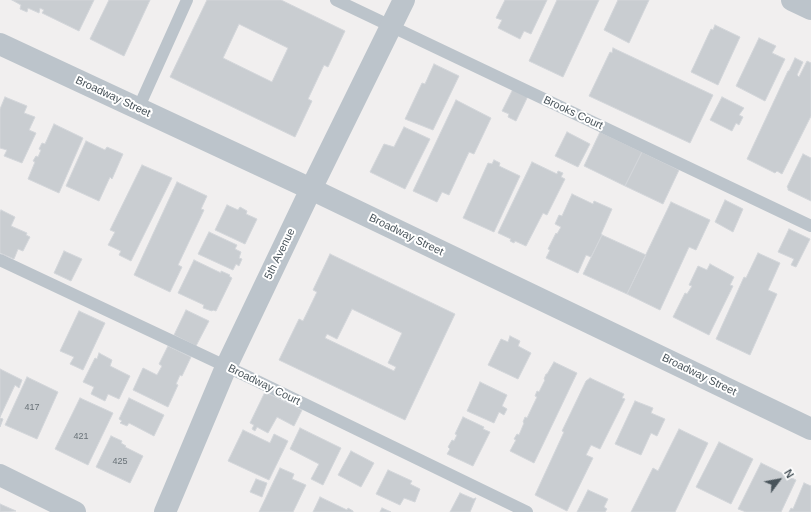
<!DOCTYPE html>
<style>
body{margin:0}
#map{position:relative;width:811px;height:512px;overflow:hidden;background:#f1efef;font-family:Helvetica,sans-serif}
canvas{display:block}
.north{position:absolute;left:759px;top:460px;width:40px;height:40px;-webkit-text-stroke:3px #fff;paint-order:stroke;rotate:58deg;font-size:11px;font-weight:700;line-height:16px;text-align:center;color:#49545b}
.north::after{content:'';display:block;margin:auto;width:14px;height:18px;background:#49545b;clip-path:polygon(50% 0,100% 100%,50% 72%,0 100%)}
</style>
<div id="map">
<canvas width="811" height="512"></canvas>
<div class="north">N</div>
</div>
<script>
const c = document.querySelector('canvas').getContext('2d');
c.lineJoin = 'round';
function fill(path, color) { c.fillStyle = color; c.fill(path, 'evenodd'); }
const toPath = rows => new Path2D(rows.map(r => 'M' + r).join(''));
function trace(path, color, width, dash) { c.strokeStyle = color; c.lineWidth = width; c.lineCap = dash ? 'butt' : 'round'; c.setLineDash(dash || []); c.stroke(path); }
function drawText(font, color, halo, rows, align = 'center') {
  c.font = font + ' Helvetica,sans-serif'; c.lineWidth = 4; c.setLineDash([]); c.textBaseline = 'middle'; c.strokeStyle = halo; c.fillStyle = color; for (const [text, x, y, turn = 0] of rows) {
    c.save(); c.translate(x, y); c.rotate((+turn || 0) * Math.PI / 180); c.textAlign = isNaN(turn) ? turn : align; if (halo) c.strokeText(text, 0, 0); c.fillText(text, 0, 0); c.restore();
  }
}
const building = toPath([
 [12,0,94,0,79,31,42,13,44,10,40,8,39,13,28,8,27,12,20,9,21,5,12,0],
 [109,0,150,0,124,56,90,39,109,0],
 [207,0,281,0,345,31,328,67,324,65,308,99,312,101,295,137,170,77,207,0],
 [239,24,288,48,272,82,223,58,239,24],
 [505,0,547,0,531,34,524,31,520,39,498,28,502,20,496,18,505,0],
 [557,0,599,0,563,77,529,61,557,0],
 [618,0,649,0,629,43,604,30,618,0],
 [715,25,740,37,718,85,691,72,711,29,713,30,715,25],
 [759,38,776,46,772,53,785,59,765,101,736,86,759,38],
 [613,48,713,95,690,143,589,96,610,52,612,53,613,48],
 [795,58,803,62,797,75,799,77,807,61,811,63,811,116,782,174,777,171,775,173,747,159,788,71,789,71,795,58],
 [434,64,459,76,433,130,405,119,422,83,425,84,434,64],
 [513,89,528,96,516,121,508,117,509,114,502,111,513,89],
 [5,97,27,106,24,113,35,117,29,130,36,133,22,163,4,156,7,150,0,148,0,109,5,97],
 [722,97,744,108,739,115,743,117,739,125,736,123,732,131,710,120,722,97],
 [456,100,491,118,474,154,469,152,449,195,442,192,437,202,413,191,456,100],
 [54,124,83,138,59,193,28,179,35,162,33,161,36,156,38,157,41,150,39,149,42,143,45,144,54,124],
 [404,127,430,139,405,189,370,172,384,144,394,147,404,127],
 [567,132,590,144,578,167,555,156,567,132],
 [600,132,642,152,625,186,584,166,600,132],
 [86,141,105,150,107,147,123,154,112,179,110,177,99,201,66,186,86,141],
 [642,152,679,170,663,204,625,186,642,152],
 [803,154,811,158,811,201,788,190,788,188,787,187,803,154],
 [494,160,500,163,499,166,520,176,494,232,463,218,488,163,492,164,494,160],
 [532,162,557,174,558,171,563,173,561,177,565,179,547,215,543,213,526,246,515,241,514,243,510,241,511,239,498,233,532,162],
 [142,165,172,178,131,261,119,255,121,251,108,245,115,232,110,230,142,165],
 [177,182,207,196,201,209,204,210,178,265,182,267,170,292,134,275,177,182],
 [572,194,593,204,594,201,612,209,601,234,602,235,591,257,586,255,578,273,546,258,550,250,548,249,556,233,557,234,561,227,555,224,559,215,562,216,572,194],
 [725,200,743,209,733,232,715,222,725,200],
 [671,202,710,220,696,250,689,247,660,310,627,294,671,202],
 [227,205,238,210,240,207,247,211,246,214,257,219,245,244,215,230,227,205],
 [1,210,15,217,11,226,27,233,26,235,30,237,23,251,18,249,14,259,0,253,0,212,1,210],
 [789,229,810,239,796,267,791,265,794,259,778,252,789,229],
 [209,232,237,245,235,249,241,252,239,258,242,259,239,266,236,264,233,270,198,254,209,232],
 [602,235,646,255,627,294,583,274,602,235],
 [64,251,82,259,71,281,54,273,64,251],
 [758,253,780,263,768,290,777,294,750,355,716,339,744,277,746,278,758,253],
 [330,254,455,314,405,420,279,360,299,319,303,321,317,292,313,290,330,254],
 [352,309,402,333,388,363,396,367,394,371,325,338,327,334,337,339,352,309],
 [194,260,221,273,221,271,230,275,229,276,232,278,216,311,213,310,212,311,203,308,204,305,178,293,194,260],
 [710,264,734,277,730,285,733,286,709,335,673,317,685,293,687,294,692,286,689,285,698,266,707,270,710,264],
 [186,310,209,321,196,346,174,335,186,310],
 [79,311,105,323,83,370,70,364,74,357,60,351,79,311],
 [510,336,520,341,518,346,531,353,518,379,488,365,501,339,508,342,510,336],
 [168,346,191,357,182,376,180,375,176,384,178,385,168,407,133,390,143,368,157,375,162,366,159,364,168,346],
 [99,353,112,360,110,366,130,376,119,399,108,394,105,401,91,394,94,387,83,382,95,358,97,359,99,353],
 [554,362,577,373,534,463,510,451,516,440,514,439,517,434,519,435,524,423,523,422,525,417,527,418,537,397,535,396,537,391,539,392,545,380,544,379,546,374,547,374,554,362],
 [0,369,22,380,19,388,15,385,0,417,0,369],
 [27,377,58,392,37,439,5,425,27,377],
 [590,378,624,394,622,398,625,399,600,449,591,445,586,455,593,458,567,511,535,495,564,432,562,431,586,381,590,378],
 [480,382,507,395,502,406,507,409,504,415,499,412,494,423,467,411,480,382],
 [265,392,302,410,294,426,277,417,268,433,257,427,255,431,252,429,254,425,250,423,265,392],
 [80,398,113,413,88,465,55,449,80,398],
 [129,398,164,415,154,436,129,423,127,426,120,423,122,421,119,419,129,398],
 [635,401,653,408,651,413,665,419,657,436,651,433,641,455,615,444,635,401],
 [463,417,484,427,483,429,490,432,473,466,447,454,450,449,448,447,452,440,454,441,457,435,455,434,463,417],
 [0,418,3,419,0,427,0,418],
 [300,428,341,448,323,485,311,479,319,464,290,449,300,428],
 [679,429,708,443,675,512,631,512,653,468,658,471,679,429],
 [243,430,270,443,274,434,288,441,269,480,228,461,243,430],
 [111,436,122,441,121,443,126,446,125,447,143,456,130,483,96,467,111,436],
 [719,442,753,459,731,504,696,487,719,442],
 [351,451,374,463,361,487,338,475,351,451],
 [761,463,796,480,781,512,746,512,738,509,761,463],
 [280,468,294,474,292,479,306,485,293,512,259,512,280,468],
 [388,470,412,481,410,484,420,489,415,502,404,498,400,505,376,494,388,470],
 [256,479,267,483,262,497,250,492,256,479],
 [804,483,811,486,811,512,789,512,791,508,793,509,804,483],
 [588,490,608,499,604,507,607,509,605,512,577,512,588,490],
 [460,493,474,499,475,498,476,498,470,512,450,512,460,493],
 [320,497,347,510,348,508,353,511,353,512,313,512,320,497],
 [0,504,16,511,0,512,0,504],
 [382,508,391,512,380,512,382,508]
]);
const service = toPath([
 [336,0,811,226],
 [138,109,187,0],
 [0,260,255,380,527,512]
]);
const minor = toPath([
 [792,0,811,9],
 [0,44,311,189,811,429],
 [0,475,75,512],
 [165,512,226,367,311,189,404,0]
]);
const numberNames = [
 ["417",32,408],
 ["421",81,437],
 ["425",120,462]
];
const streetNames = [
 ["Broadway Street",113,97,25],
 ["Brooks Court",573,113,25],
 ["Broadway Street",406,235,26],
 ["5th Avenue",280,254,-64],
 ["Broadway Street",699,375,26],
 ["Broadway Court",264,385,26]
];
fill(building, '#c9cdd1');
trace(building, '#d3d6da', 1);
trace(service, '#bcc4cb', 12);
trace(minor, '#bcc4cb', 22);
drawText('9px', '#697278', null, numberNames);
drawText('11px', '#49545b', '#fff', streetNames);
</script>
